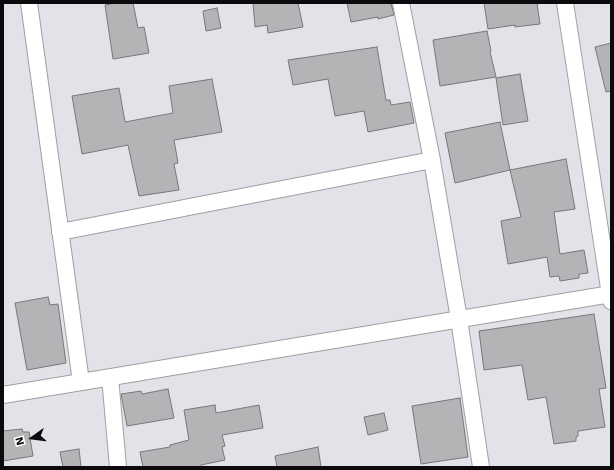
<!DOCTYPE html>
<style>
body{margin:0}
#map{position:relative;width:614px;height:470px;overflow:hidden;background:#e1e3e8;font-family:"Work Sans",sans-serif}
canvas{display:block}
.frame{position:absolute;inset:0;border:4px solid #0b0b0d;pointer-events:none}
.north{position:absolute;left:12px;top:418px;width:40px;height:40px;-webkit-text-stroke:3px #fff;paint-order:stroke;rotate:256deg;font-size:11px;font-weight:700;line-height:16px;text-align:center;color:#0b0b0d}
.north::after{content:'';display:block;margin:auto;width:14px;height:18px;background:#0b0b0d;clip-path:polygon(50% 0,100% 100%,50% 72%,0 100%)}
</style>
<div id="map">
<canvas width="614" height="470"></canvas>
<div class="frame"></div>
<div class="north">N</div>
</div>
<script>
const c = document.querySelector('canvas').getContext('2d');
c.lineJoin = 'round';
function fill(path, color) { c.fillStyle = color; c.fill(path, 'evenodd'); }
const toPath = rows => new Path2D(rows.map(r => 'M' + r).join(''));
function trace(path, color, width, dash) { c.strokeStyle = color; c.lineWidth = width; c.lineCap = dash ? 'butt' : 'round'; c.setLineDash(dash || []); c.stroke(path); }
const building = toPath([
 [115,3,133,3,138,28,144,27,149,53,113,59,105,5,115,3],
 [253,3,298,3,303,27,268,33,267,25,255,27,253,3],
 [347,3,391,3,394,15,378,19,378,17,351,22,347,3],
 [484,3,537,3,540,24,515,27,515,25,488,29,484,3],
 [217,8,221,28,206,31,203,11,217,8],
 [487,31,491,51,490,52,496,77,440,86,433,40,487,31],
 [611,43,611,91,606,92,595,47,611,43],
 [377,47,386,100,390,100,391,105,410,102,414,123,368,132,364,111,335,116,328,79,293,85,288,60,377,47],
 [520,74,528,121,503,125,496,78,520,74],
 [212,79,222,132,174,140,178,163,174,164,179,190,139,196,128,145,82,154,72,96,119,88,125,122,173,113,169,86,212,79],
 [500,122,510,170,455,183,445,133,500,122],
 [566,159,575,209,554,212,560,254,584,250,588,273,579,274,579,278,560,281,559,276,550,277,547,257,508,264,501,221,521,217,510,170,566,159],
 [48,297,50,305,58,304,66,363,27,370,15,303,48,297],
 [594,314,606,388,599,389,605,427,578,431,578,436,576,437,576,441,554,444,546,397,528,400,522,365,484,370,479,331,594,314],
 [168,389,174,418,127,426,121,394,141,391,142,394,168,389],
 [460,398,468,457,421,464,412,406,460,398],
 [215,405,216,413,259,405,263,428,222,435,225,446,222,447,225,460,201,465,201,467,143,467,140,452,170,447,170,445,189,440,184,410,215,405],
 [384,413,388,430,368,435,364,417,384,413],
 [22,429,23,432,29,432,33,456,3,461,3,431,22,429],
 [318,447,321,467,277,467,275,456,318,447],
 [79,449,81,467,63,467,60,452,79,449]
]);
const street = toPath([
 [29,3,81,382],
 [401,3,432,160,459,319,481,467],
 [565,3,611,301],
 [60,232,432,160],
 [110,377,118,467],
 [3,395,611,294]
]);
fill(building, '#b6b3b7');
trace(building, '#79767a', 1);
trace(street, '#9ea0a4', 18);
trace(street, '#fff', 16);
</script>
